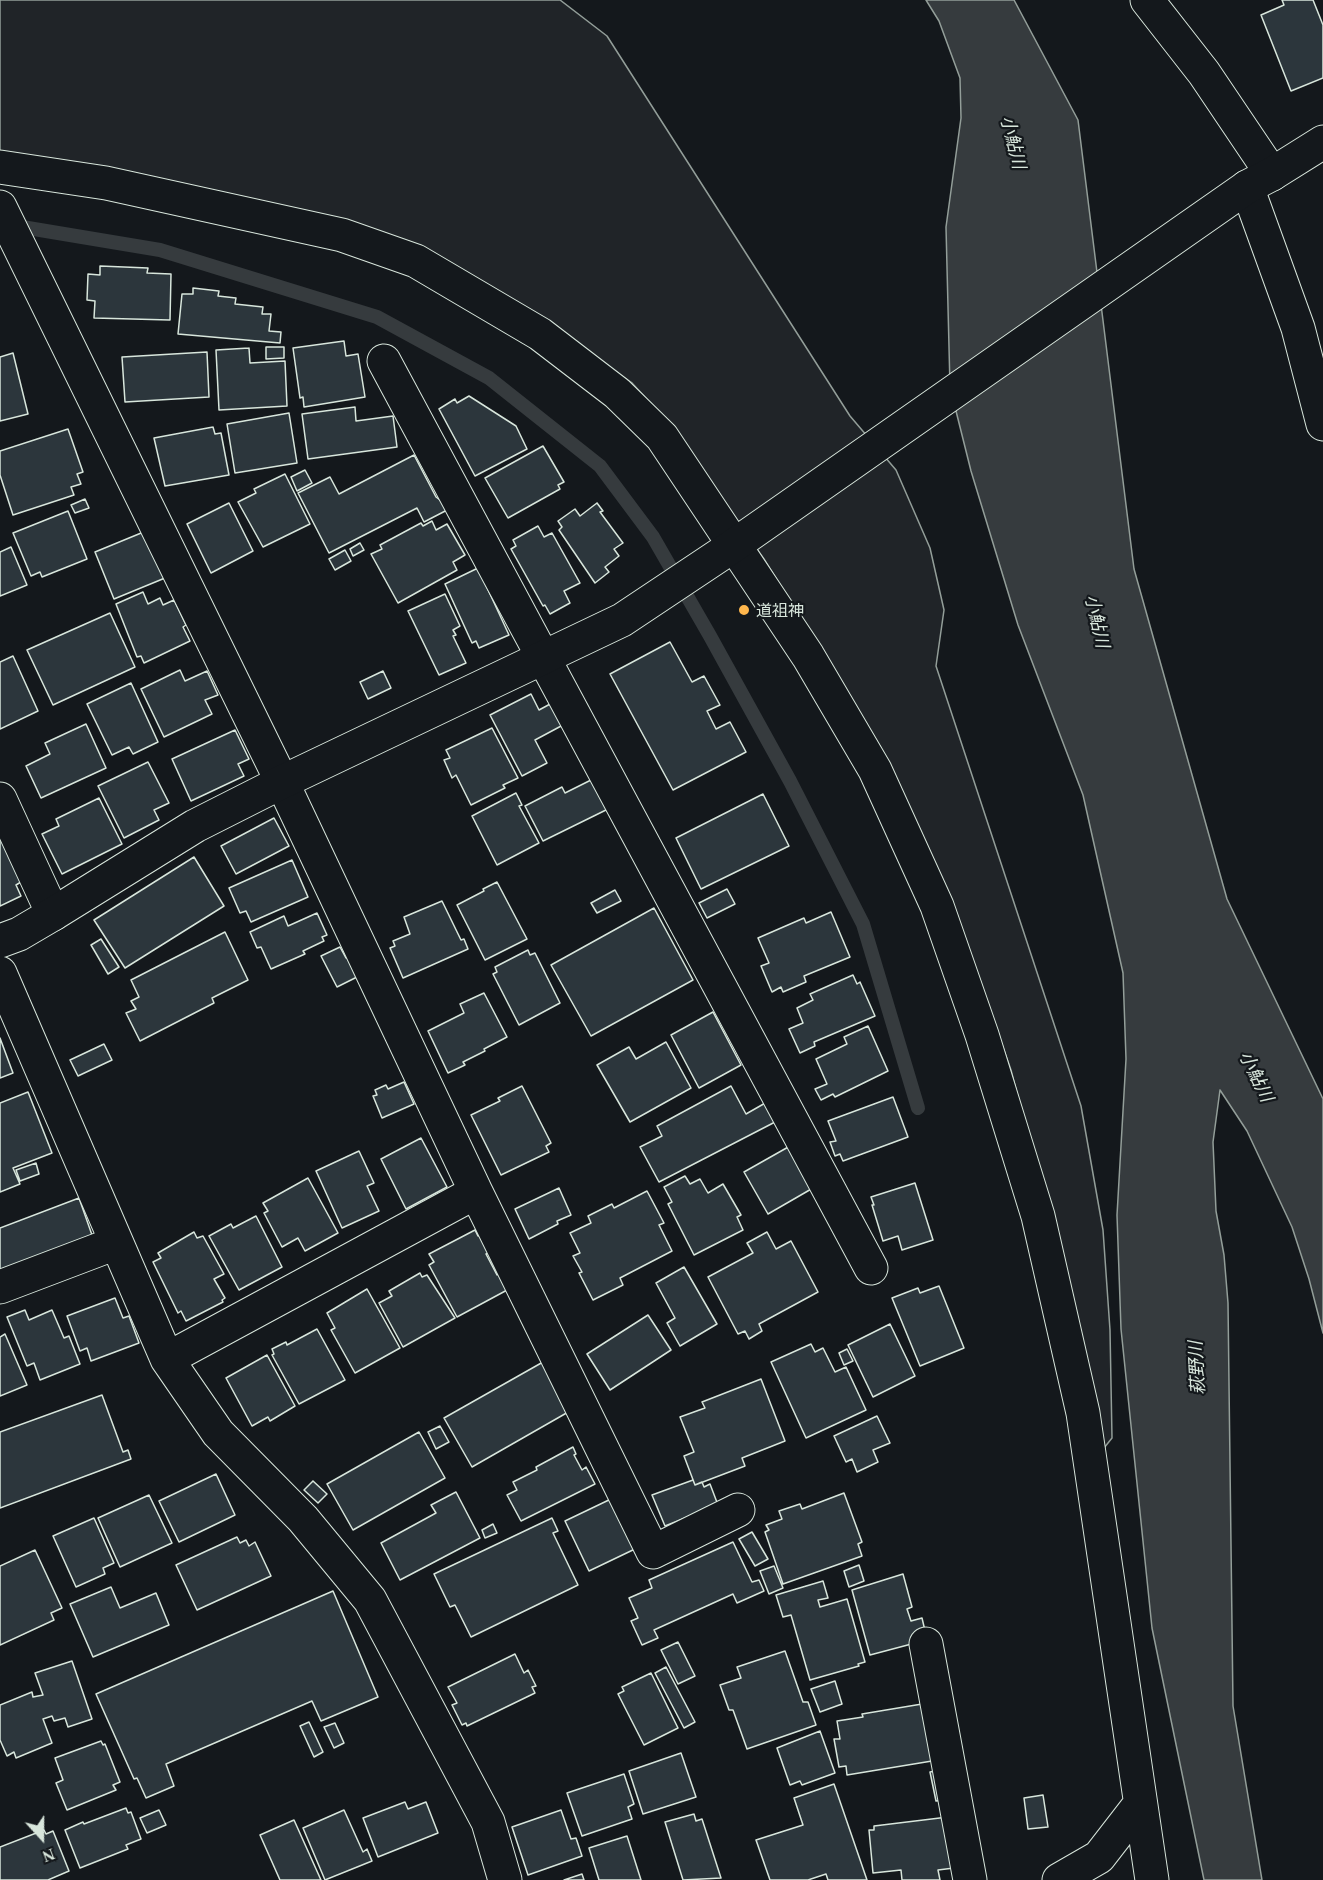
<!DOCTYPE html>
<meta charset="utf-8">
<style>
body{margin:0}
#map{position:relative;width:1323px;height:1880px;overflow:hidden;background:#14181c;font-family:Georgia,serif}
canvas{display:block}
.north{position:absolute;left:12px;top:1808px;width:60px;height:60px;-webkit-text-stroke:4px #14181c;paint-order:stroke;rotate:159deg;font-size:16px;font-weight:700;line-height:24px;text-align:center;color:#d8e6dc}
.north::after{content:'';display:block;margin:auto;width:21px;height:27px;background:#d8e6dc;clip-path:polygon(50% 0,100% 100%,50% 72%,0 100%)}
</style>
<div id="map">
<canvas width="1323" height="1880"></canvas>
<div class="north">N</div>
</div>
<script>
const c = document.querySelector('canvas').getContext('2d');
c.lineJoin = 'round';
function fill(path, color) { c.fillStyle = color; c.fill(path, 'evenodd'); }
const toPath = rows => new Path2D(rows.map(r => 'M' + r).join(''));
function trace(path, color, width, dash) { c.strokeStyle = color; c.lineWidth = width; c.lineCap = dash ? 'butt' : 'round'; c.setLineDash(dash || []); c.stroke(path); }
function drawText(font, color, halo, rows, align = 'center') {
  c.font = font + ' Georgia,"Noto Sans JP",serif'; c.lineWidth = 4.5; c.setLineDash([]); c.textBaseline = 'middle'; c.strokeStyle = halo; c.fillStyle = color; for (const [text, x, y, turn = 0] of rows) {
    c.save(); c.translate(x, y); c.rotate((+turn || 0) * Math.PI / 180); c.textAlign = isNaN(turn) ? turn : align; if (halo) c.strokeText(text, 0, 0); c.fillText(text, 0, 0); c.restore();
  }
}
const green = toPath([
 [0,0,560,0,607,36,850,416,896,470,930,548,944,610,936,666,1081,1106,1103,1230,1110,1330,1112,1438,1104,1448,1078,1328,1011,1070,957,917,881,748,764,559,664,418,632,383,440,259,0,152,0,0]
]);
const water = toPath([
 [926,0,1014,0,1078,120,1134,569,1227,899,1323,1099,1323,1333,1309,1279,1292,1227,1247,1131,1220,1090,1213,1142,1216,1211,1224,1255,1228,1303,1233,1706,1262,1880,1204,1880,1152,1628,1121,1329,1117,1215,1126,1059,1123,973,1083,795,1018,625,971,471,950,387,946,227,961,118,960,78,939,21,926,0]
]);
const stream = toPath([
 [10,225,160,250,377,317,489,378,600,466,653,537,710,636,790,781,863,924,918,1108]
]);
const building = toPath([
 [1282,0,1313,0,1323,25,1323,78,1291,91,1261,15,1284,5,1282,0],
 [100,266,148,268,147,273,171,274,170,320,94,318,95,301,87,300,88,274,100,275,100,266],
 [193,288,219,291,218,296,236,298,235,304,263,307,262,314,271,314,269,331,281,332,280,343,178,334,182,294,193,294,193,288],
 [344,341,346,356,358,354,365,397,304,407,303,397,300,398,293,348,344,341],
 [266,347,284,347,284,358,266,359,266,347],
 [249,348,250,363,285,361,287,406,219,410,216,350,249,348],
 [207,352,209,397,125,402,122,357,207,352],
 [13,353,28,414,0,421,0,357,13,353],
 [469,396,516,426,527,449,475,476,439,409,455,399,457,403,469,396],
 [355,407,356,421,393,416,397,447,308,459,302,414,355,407],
 [289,413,297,463,235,473,227,424,289,413],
 [213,427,215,434,221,433,229,475,165,486,154,438,213,427],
 [68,429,83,472,77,474,81,484,71,487,74,495,13,515,0,475,0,451,68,429],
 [543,446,564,482,558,485,560,489,508,518,485,478,543,446],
 [414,455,436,497,451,508,424,522,417,508,329,553,298,493,330,477,339,494,414,455],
 [305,470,312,483,297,491,291,477,305,470],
 [285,474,310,524,263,547,238,502,256,493,254,489,285,474],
 [85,499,89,508,75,513,71,505,85,499],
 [229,503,253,551,211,573,187,524,229,503],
 [597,503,603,511,600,512,623,543,614,549,619,556,605,567,609,572,595,583,559,530,562,527,558,521,575,509,580,516,597,503],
 [68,511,87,559,42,577,40,572,31,576,13,533,68,511],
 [432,521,436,530,447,524,465,555,453,562,457,570,398,603,371,554,382,549,380,545,421,523,423,526,432,521],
 [538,526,544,537,552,533,580,583,564,591,570,603,550,614,545,605,543,606,511,549,516,546,513,540,538,526],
 [146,531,165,578,114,599,95,552,146,531],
 [360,543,364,550,353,556,350,549,360,543],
 [11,547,27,585,0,596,0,552,11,547],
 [345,550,351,561,335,570,329,559,345,550],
 [478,568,509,635,479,648,476,641,472,643,445,584,478,568],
 [143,592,148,604,160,598,163,605,174,600,186,625,183,627,190,641,144,663,141,656,137,657,116,604,143,592],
 [445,594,460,626,453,630,456,635,453,636,466,663,439,675,408,611,445,594],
 [110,613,135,667,53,705,27,650,110,613],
 [670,642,692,682,704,676,720,705,707,711,716,729,730,722,746,752,673,790,610,674,670,642],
 [13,656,38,711,0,729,0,662,13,656],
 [180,670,185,681,207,671,218,695,205,700,212,714,164,737,141,689,180,670],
 [383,671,391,688,368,699,360,682,383,671],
 [131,683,158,742,133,754,129,747,112,755,87,704,131,683],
 [531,694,539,710,552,703,563,725,535,740,547,763,522,776,490,715,531,694],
 [86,724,106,768,41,798,26,766,50,754,45,743,86,724],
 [492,728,518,778,503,785,505,788,471,805,456,775,452,778,444,760,450,758,446,750,492,728],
 [235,730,249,759,238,764,244,776,191,801,172,759,235,730],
 [148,762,169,803,154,810,159,820,124,838,98,786,148,762],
 [593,779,608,809,543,841,525,806,562,787,565,793,593,779],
 [516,793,522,805,519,806,539,843,497,865,472,816,516,793],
 [763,794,789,846,701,889,676,838,763,794],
 [99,798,122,844,62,874,42,834,59,826,56,819,99,798],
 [274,818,289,846,236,874,221,846,274,818],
 [0,837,21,882,16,885,21,896,0,906,0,837],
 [194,857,224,906,125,968,94,920,194,857],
 [292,860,308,897,251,922,246,911,240,913,229,888,292,860],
 [497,882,527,939,485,960,457,905,484,891,483,889,497,882],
 [727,889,735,904,707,918,699,903,727,889],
 [615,890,621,901,597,913,591,903,615,890],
 [442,901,461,940,464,939,468,949,403,978,390,948,395,946,393,941,410,934,404,917,442,901],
 [654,908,693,980,591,1036,551,965,654,908],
 [831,912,850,957,804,976,806,982,783,992,781,987,772,992,761,966,769,963,758,938,804,918,806,923,831,912],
 [317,913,327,935,322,937,324,941,303,951,305,954,271,969,261,947,257,948,250,932,284,916,288,926,317,913],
 [225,932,248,980,212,998,214,1003,140,1041,126,1013,136,1009,131,1001,139,997,131,980,225,932],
 [101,939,119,967,108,974,91,945,101,939],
 [340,947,346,958,349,957,359,976,337,987,321,956,340,947],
 [528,950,530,955,535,953,560,1003,519,1025,493,974,497,972,495,967,528,950],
 [853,975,857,984,860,982,875,1016,814,1042,815,1046,800,1053,789,1029,803,1023,797,1008,813,1000,810,994,853,975],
 [484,993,507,1037,484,1049,485,1051,463,1062,465,1065,448,1073,428,1031,464,1013,460,1004,484,993],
 [713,1012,741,1065,699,1088,671,1035,713,1012],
 [868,1026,888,1071,835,1097,833,1094,821,1100,815,1089,827,1084,816,1059,847,1044,844,1037,868,1026],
 [0,1038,13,1073,0,1078,0,1038],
 [666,1042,691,1088,630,1122,597,1065,629,1047,636,1059,666,1042],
 [104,1044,112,1060,78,1076,70,1060,104,1044],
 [404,1082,414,1104,382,1118,373,1096,377,1095,375,1090,386,1085,388,1089,404,1082],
 [522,1086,551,1143,546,1146,549,1152,501,1175,471,1115,500,1101,498,1098,522,1086],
 [731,1086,746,1114,767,1102,777,1121,659,1182,640,1147,662,1136,657,1126,731,1086],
 [28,1092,52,1153,13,1168,20,1184,0,1192,0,1103,28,1092],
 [893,1097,908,1137,843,1161,840,1154,835,1156,830,1142,836,1141,828,1121,893,1097],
 [421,1138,447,1187,406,1209,381,1159,421,1138],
 [790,1146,813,1188,768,1214,744,1172,790,1146],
 [359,1151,374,1183,367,1186,379,1211,342,1228,316,1171,359,1151],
 [36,1163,39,1174,20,1181,16,1170,36,1163],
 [685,1176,690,1184,700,1179,708,1193,723,1184,741,1215,737,1217,743,1230,694,1255,668,1204,672,1202,664,1187,685,1176],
 [308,1178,338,1233,305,1251,298,1238,282,1247,264,1213,268,1211,263,1203,308,1178],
 [915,1183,933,1240,902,1250,898,1236,883,1241,872,1205,874,1205,871,1197,915,1183],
 [559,1188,571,1215,557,1221,558,1224,529,1239,515,1209,559,1188],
 [647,1191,664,1223,659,1225,672,1251,620,1278,623,1285,593,1300,579,1273,582,1272,573,1256,580,1253,570,1233,591,1223,588,1216,612,1204,614,1208,647,1191],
 [79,1198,92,1235,0,1271,0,1228,79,1198],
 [256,1216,282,1267,239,1290,209,1236,231,1224,233,1228,256,1216],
 [475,1230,478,1236,482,1235,491,1252,486,1254,497,1275,500,1273,509,1289,457,1317,429,1265,434,1262,429,1254,475,1230],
 [194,1232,197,1238,203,1236,224,1274,214,1279,225,1298,222,1300,223,1302,186,1321,181,1311,178,1313,153,1262,161,1258,158,1253,194,1232],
 [767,1232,776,1249,791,1241,818,1292,759,1324,762,1331,749,1339,745,1331,738,1334,708,1277,753,1253,747,1243,767,1232],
 [684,1267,717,1324,680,1346,667,1323,675,1318,656,1283,684,1267],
 [420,1273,422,1277,427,1275,455,1318,403,1347,379,1303,392,1296,389,1291,420,1273],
 [939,1286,964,1348,920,1366,892,1298,918,1288,920,1293,939,1286],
 [367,1289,400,1348,355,1373,331,1330,335,1328,327,1313,367,1289],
 [115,1298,123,1318,129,1316,139,1343,91,1361,87,1348,80,1351,67,1316,115,1298],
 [25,1310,29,1320,52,1310,64,1338,69,1336,80,1364,40,1380,34,1363,27,1366,7,1317,25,1310],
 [648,1315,671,1350,610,1390,587,1354,648,1315],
 [890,1324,915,1376,873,1397,848,1345,890,1324],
 [317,1329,345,1380,299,1404,272,1355,274,1354,272,1349,286,1342,287,1345,317,1329],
 [5,1334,27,1385,0,1396,0,1337,5,1334],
 [811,1344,815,1352,823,1348,835,1372,846,1367,866,1410,806,1438,771,1362,811,1344],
 [847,1349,853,1361,844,1365,839,1353,847,1349],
 [267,1355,295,1406,270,1421,268,1417,252,1426,226,1378,267,1355],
 [543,1362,570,1411,472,1467,444,1418,543,1362],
 [761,1379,785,1441,742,1458,745,1466,695,1485,684,1456,694,1452,680,1417,705,1408,702,1402,761,1379],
 [102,1395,123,1452,128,1450,131,1459,0,1508,0,1432,102,1395],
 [877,1416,890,1443,873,1450,878,1462,857,1472,852,1459,846,1462,834,1436,877,1416],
 [440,1426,449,1442,436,1449,428,1432,440,1426],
 [419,1432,445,1478,353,1530,327,1484,419,1432],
 [573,1447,576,1454,574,1455,582,1470,586,1467,595,1484,521,1521,507,1495,517,1490,513,1482,537,1470,536,1467,573,1447],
 [216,1474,235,1515,179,1542,159,1501,216,1474],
 [693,1480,695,1485,702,1482,704,1487,710,1484,718,1505,665,1526,652,1495,693,1480],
 [313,1481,327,1494,318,1503,304,1490,313,1481],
 [456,1492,480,1538,400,1580,381,1543,436,1513,431,1505,456,1492],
 [844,1493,862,1542,858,1544,862,1556,783,1584,765,1532,769,1530,766,1525,782,1519,779,1511,800,1504,802,1509,844,1493],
 [149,1495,172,1543,120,1567,98,1518,149,1495],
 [613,1498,637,1548,589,1571,565,1521,613,1498],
 [94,1518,114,1563,103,1568,105,1574,76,1587,53,1536,94,1518],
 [552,1518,558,1531,553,1533,578,1585,471,1637,455,1605,450,1607,434,1574,552,1518],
 [493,1524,497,1533,485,1538,482,1530,493,1524],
 [752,1532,768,1559,755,1566,739,1539,752,1532],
 [237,1537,240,1543,246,1540,249,1546,255,1542,271,1576,197,1610,176,1565,237,1537],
 [733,1542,752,1582,759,1580,764,1591,737,1603,733,1594,654,1630,658,1638,642,1645,631,1621,638,1618,629,1598,652,1588,649,1580,733,1542],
 [35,1550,62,1608,51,1613,54,1620,0,1645,0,1566,35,1550],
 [859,1565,864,1581,849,1587,844,1571,859,1565],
 [774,1566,783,1588,769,1594,760,1571,774,1566],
 [903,1574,912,1607,907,1609,911,1621,922,1618,926,1635,919,1642,870,1655,852,1590,903,1574],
 [823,1581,828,1598,818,1600,820,1607,847,1599,865,1662,858,1664,859,1666,810,1680,791,1615,783,1617,776,1595,823,1581],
 [111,1587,120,1608,156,1593,169,1625,93,1657,70,1604,111,1587],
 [333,1591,378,1697,321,1721,312,1701,166,1764,174,1786,146,1798,137,1778,134,1779,96,1694,333,1591],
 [678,1642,695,1676,678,1684,661,1650,678,1642],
 [785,1651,803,1702,808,1702,816,1725,747,1749,733,1710,729,1710,720,1685,741,1678,737,1667,785,1651],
 [515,1654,524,1673,528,1670,536,1686,532,1687,535,1693,467,1726,466,1723,462,1725,452,1705,457,1703,448,1687,515,1654],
 [72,1661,92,1719,68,1727,65,1718,54,1721,52,1716,43,1719,52,1743,16,1758,14,1752,7,1756,0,1740,0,1705,32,1692,33,1697,43,1695,35,1673,72,1661],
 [666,1667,695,1722,684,1728,655,1673,666,1667],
 [651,1673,678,1728,644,1745,618,1694,624,1691,622,1687,651,1673],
 [835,1681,842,1704,820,1712,811,1689,835,1681],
 [922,1704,932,1761,847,1775,846,1766,839,1767,834,1739,840,1739,837,1721,863,1717,862,1714,922,1704],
 [309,1722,323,1752,314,1757,300,1726,309,1722],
 [335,1723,344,1743,334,1748,324,1727,335,1723],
 [820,1731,835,1773,802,1785,800,1781,790,1785,777,1748,820,1731],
 [101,1741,103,1745,105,1744,120,1782,113,1785,116,1790,67,1810,56,1783,63,1780,55,1758,101,1741],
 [681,1753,696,1797,643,1814,629,1771,681,1753],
 [940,1770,945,1800,936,1801,930,1772,940,1770],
 [624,1774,634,1804,628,1807,632,1819,582,1836,567,1793,624,1774],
 [834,1784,867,1880,828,1880,826,1874,808,1880,770,1880,756,1840,803,1825,794,1798,834,1784],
 [1043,1795,1048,1827,1028,1829,1024,1798,1043,1795],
 [405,1802,408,1809,426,1802,438,1833,378,1857,363,1818,405,1802],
 [126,1808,128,1813,131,1812,141,1839,126,1845,128,1849,80,1868,65,1830,83,1822,84,1824,126,1808],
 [159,1810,166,1825,147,1833,140,1818,159,1810],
 [344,1810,363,1852,367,1849,372,1861,325,1880,303,1828,344,1810],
 [561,1810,571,1839,576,1838,582,1856,528,1875,512,1827,561,1810],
 [694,1814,696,1821,702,1819,721,1878,683,1880,665,1822,694,1814],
 [948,1817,954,1868,938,1870,940,1880,902,1880,901,1870,873,1873,869,1830,874,1830,874,1826,948,1817],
 [294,1820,321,1880,280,1880,260,1835,294,1820],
 [44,1830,46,1834,53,1831,69,1871,48,1880,0,1880,0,1847,44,1830],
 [627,1836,641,1880,599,1880,589,1848,627,1836],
 [582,1874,584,1880,564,1880,582,1874]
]);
const minor = toPath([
 [1147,0,1204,73,1272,174],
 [0,167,106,183,342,235,416,261,540,334,617,393,662,437,808,656,875,770,937,906,982,1035,1038,1216,1083,1413,1152,1880],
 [1247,187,1298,328,1323,424],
 [0,207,282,782,476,1192,653,1552,738,1510],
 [384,361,871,1268],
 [0,799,53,914],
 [0,973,167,1359,218,1433,303,1519,370,1600,488,1822,505,1880],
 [0,1287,116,1243],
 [167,1359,476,1192],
 [926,1644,970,1880],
 [1059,1880,1099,1857,1140,1804]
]);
const tertiary = toPath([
 [0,941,19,934,53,914,195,826,282,782,622,620,733,546,1247,187,1272,174,1323,142]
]);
const markers = [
 [744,610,6,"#ffb74d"]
];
const poiNames = [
 ["道祖神",756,610]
];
const waterNames = [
 ["小鮎川",1014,142,76],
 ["小鮎川",1098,621,77],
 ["小鮎川",1257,1076,64],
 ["萩野川",1196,1368,-93]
];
fill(green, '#202428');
trace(green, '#939e99', 1.5);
fill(water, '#363b3e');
trace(water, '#939e99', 1.5);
trace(stream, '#363b3e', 14);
fill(building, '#2c363c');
trace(building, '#d8e6dc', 1.5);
trace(minor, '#d8e6dc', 35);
trace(tertiary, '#d8e6dc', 35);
trace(minor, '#14181c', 33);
trace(tertiary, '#14181c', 33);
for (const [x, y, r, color] of markers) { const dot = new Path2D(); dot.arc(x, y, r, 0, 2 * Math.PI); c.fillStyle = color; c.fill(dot); trace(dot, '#14181c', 2); }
drawText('16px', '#d8e6dc', '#14181c', poiNames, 'left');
drawText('italic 18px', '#d8e6dc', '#14181c', waterNames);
</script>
